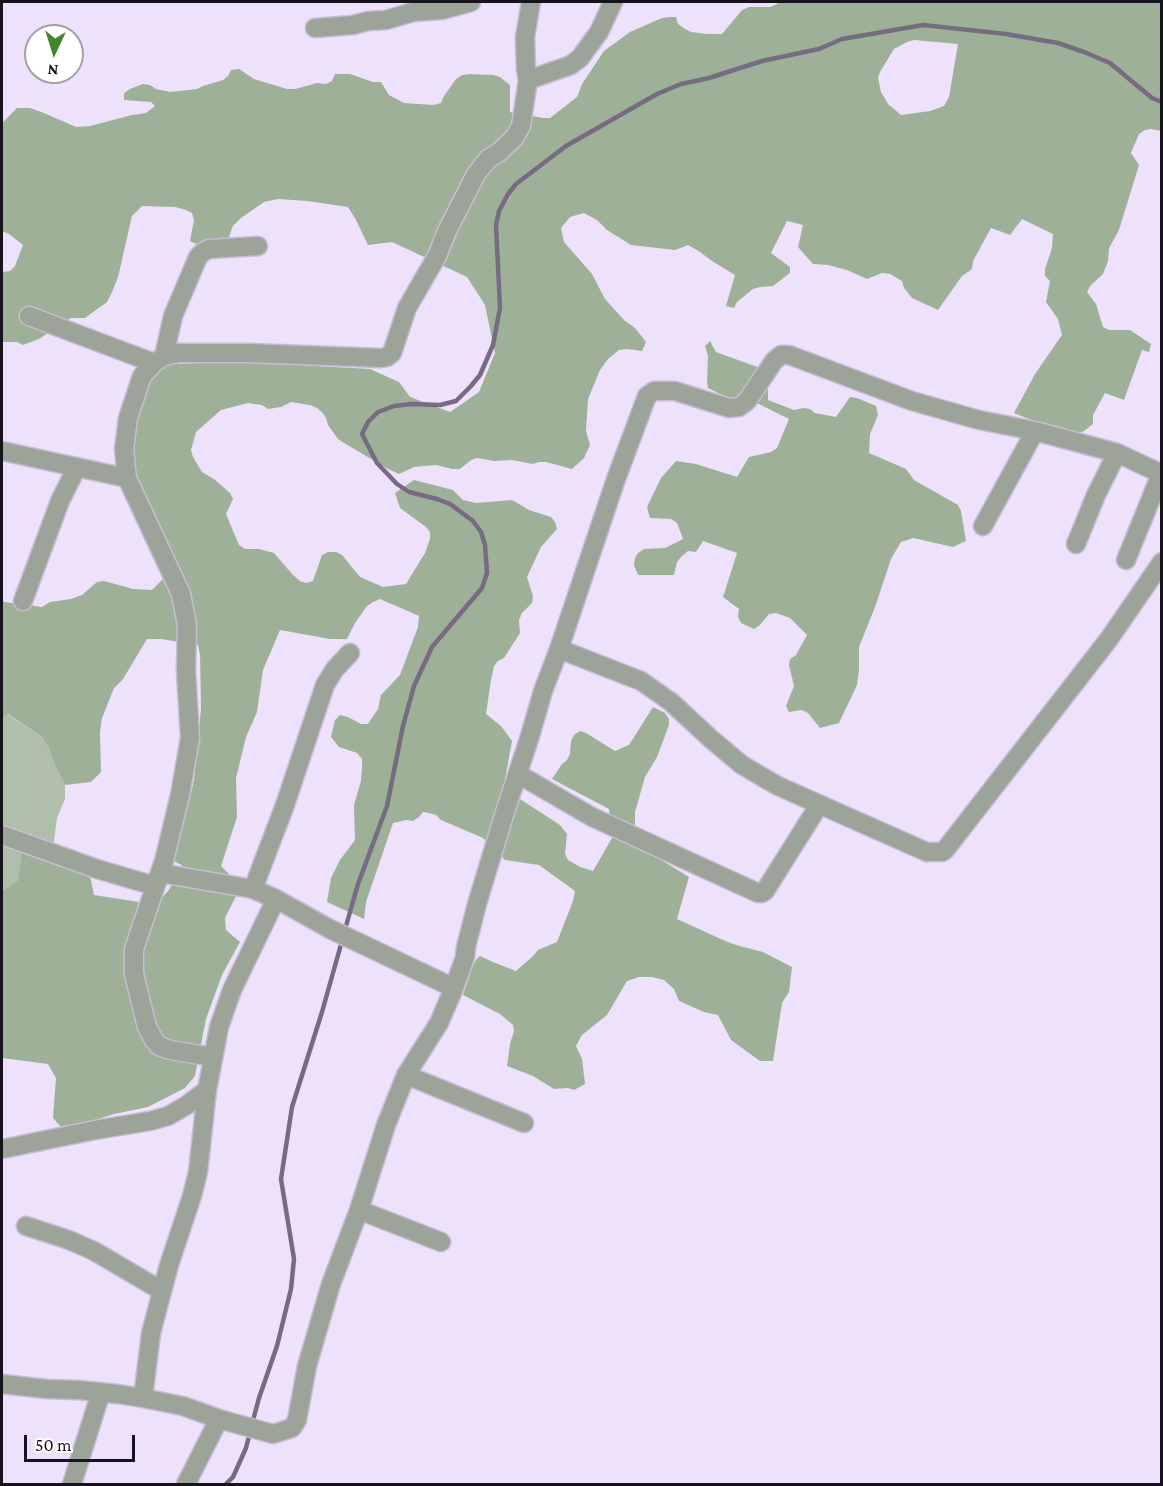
<!DOCTYPE html>
<style>
body{margin:0}
#map{position:relative;width:1163px;height:1486px;overflow:hidden;background:#eee1fc;font-family:"Crimson Pro",serif}
canvas{display:block}
.frame{position:absolute;inset:0;border:3px solid #17131c;pointer-events:none}
.north{position:absolute;left:24px;top:24px;width:60px;height:60px;box-sizing:border-box;background:#fff;border:2px solid #a2a1a4;border-radius:50%;rotate:184deg;font-size:16px;font-weight:700;line-height:24px;text-align:center;color:#17131c}
.north::after{content:'';display:block;margin:auto;width:21px;height:27px;background:#43872b;clip-path:polygon(50% 0,100% 100%,50% 72%,0 100%)}
.scale{position:absolute;left:24px;top:1435px;width:111px;height:27px;box-sizing:border-box;border:3px solid #17131c;border-top:0;padding-left:8px;font-size:18px;line-height:21px;white-space:nowrap;color:#17131c;-webkit-text-stroke:4px #fff;paint-order:stroke}
</style>
<div id="map">
<canvas width="1163" height="1486"></canvas>
<div class="frame"></div>
<div class="north">N</div>
<div class="scale">50 m</div>
</div>
<script>
const c = document.querySelector('canvas').getContext('2d');
c.lineJoin = 'round';
function fill(path, color) { c.fillStyle = color; c.fill(path, 'evenodd'); }
const toPath = rows => new Path2D(rows.map(r => 'M' + r).join(''));
function trace(path, color, width, dash) { c.strokeStyle = color; c.lineWidth = width; c.lineCap = dash ? 'butt' : 'round'; c.setLineDash(dash || []); c.stroke(path); }
const green = toPath([
 [7,714,42,737,49,749,54,763,65,785,65,799,57,818,54,841,43,855,18,880,2,891,2,718]
]);
const forest = toPath([
 [779,2,964,2,970,3,971,2,1161,2,1161,131,1151,129,1145,130,1139,134,1131,153,1139,165,1119,230,1109,248,1108,261,1103,274,1090,286,1087,292,1096,304,1103,327,1109,330,1130,330,1151,344,1149,352,1142,350,1124,400,1105,393,1093,415,1093,424,1084,431,1077,434,1056,430,1014,413,1035,374,1062,335,1058,319,1046,302,1050,281,1045,276,1045,269,1052,248,1053,234,1022,219,1010,235,991,228,973,261,972,269,962,276,938,310,912,298,904,288,902,281,890,274,882,273,867,279,847,270,828,265,813,264,798,247,803,225,787,221,771,253,790,267,790,273,773,286,760,287,753,289,737,302,734,308,726,306,735,275,712,261,700,252,688,245,675,250,631,245,607,230,597,220,584,213,570,217,561,228,564,242,592,274,605,299,624,320,635,328,646,342,642,351,627,349,619,350,608,359,600,370,588,399,586,431,590,445,584,458,572,469,546,462,539,462,533,464,512,460,494,461,477,458,471,460,460,469,452,469,436,465,414,467,399,474,388,469,344,443,338,439,328,425,326,418,322,412,317,408,310,405,291,402,281,407,268,409,262,405,248,403,221,410,196,432,191,450,193,457,202,472,214,479,230,493,233,499,226,514,239,545,245,549,259,549,274,553,293,575,300,581,306,583,313,581,322,555,328,552,336,552,342,555,360,577,383,587,406,584,425,553,430,539,430,532,426,527,400,508,395,493,414,480,453,490,463,500,476,503,512,500,529,510,551,517,555,522,557,529,541,547,527,577,533,596,532,603,522,613,519,620,520,633,504,658,498,661,494,666,491,680,486,714,501,726,512,741,504,785,520,799,560,825,567,834,565,854,568,860,580,867,593,871,612,838,609,809,552,779,562,764,567,760,570,754,571,741,574,735,580,731,586,733,615,751,629,745,653,707,665,713,669,719,669,725,657,757,645,777,635,812,635,844,689,877,677,919,723,940,736,945,763,952,792,967,789,992,782,1003,773,1061,760,1061,731,1040,718,1015,704,1012,679,1001,674,989,664,980,652,977,639,977,627,981,607,1015,582,1035,576,1046,582,1059,585,1084,574,1090,568,1088,554,1089,533,1076,507,1066,510,1044,514,1031,513,1025,500,1014,463,995,472,968,476,960,480,956,493,962,516,971,533,956,538,950,557,942,573,901,575,891,539,865,505,860,483,838,441,820,436,815,429,813,423,812,419,817,413,821,406,820,393,823,366,902,364,919,327,902,331,878,340,860,355,840,354,805,361,781,362,767,362,759,357,753,339,747,331,737,335,720,340,715,348,717,361,724,368,724,378,709,381,695,400,675,418,627,419,616,380,599,373,602,367,606,355,623,347,639,330,639,280,630,263,670,257,712,246,737,236,778,237,817,221,866,231,876,236,896,225,918,226,930,240,942,222,975,206,1019,195,1076,185,1088,148,1107,114,1114,79,1125,60,1126,53,1118,56,1078,48,1064,2,1058,2,891,18,880,23,848,40,854,60,866,90,876,94,895,139,902,158,902,168,891,183,866,174,861,194,780,201,709,200,655,198,645,161,639,147,639,123,679,114,688,102,718,100,732,101,772,91,782,65,785,54,763,49,749,42,737,8,714,2,718,2,599,4,602,42,607,50,602,71,599,82,595,97,582,104,581,133,589,152,590,178,564,150,524,139,493,133,465,133,414,141,385,158,366,174,364,202,363,222,359,280,364,370,369,399,382,410,397,450,412,479,392,495,353,485,305,467,277,392,242,368,245,356,220,348,207,307,201,278,199,264,202,241,218,233,226,222,256,190,241,194,220,192,213,186,210,175,207,142,206,132,216,118,277,113,290,107,302,85,318,71,318,39,339,23,345,17,342,2,342,2,272,10,271,15,266,23,245,9,234,2,231,2,123,17,108,30,108,44,113,76,127,90,126,132,115,146,113,155,106,151,102,124,100,124,93,130,89,143,84,150,85,156,89,170,92,197,89,203,86,223,80,228,76,231,70,239,69,254,79,287,89,295,89,317,83,326,84,332,81,335,74,350,74,373,82,381,82,389,95,404,103,434,105,441,103,444,96,456,79,462,75,470,74,493,75,500,77,510,85,510,112,543,118,550,118,577,97,582,84,604,51,630,32,662,18,669,17,676,17,678,24,685,29,691,32,707,34,722,34,742,10,749,7,770,7,777,4],
 [914,40,958,44,949,97,944,106,930,111,901,115,888,104,881,92,878,78,880,72,894,49,907,42],
 [710,341,716,352,760,368,768,386,768,400,794,410,803,408,810,409,815,413,836,417,850,397,857,398,876,406,878,415,870,434,869,453,906,469,914,480,958,505,961,511,966,541,953,547,913,538,901,542,891,559,875,607,859,647,859,670,857,685,839,723,820,728,808,713,802,710,789,712,786,706,794,686,789,665,790,659,796,655,807,635,790,618,776,613,769,614,760,625,754,629,741,623,738,617,739,609,723,597,737,553,703,541,696,552,688,551,682,556,677,562,674,575,638,575,634,565,635,558,638,553,644,549,665,548,683,539,677,523,671,519,650,518,647,507,661,478,676,461,696,464,737,477,749,457,771,452,777,448,789,419,755,402,734,401,708,388,707,381,708,356,705,346]
]);
const stream = toPath([
 [344,933,358,884,387,806,403,726,414,686,432,647,482,588,487,573,485,545,481,532,473,521,450,504,437,499,409,492,397,484,377,463,362,434,368,422,378,412,394,406,412,404,440,405,456,401,471,386,480,375,493,345,500,308,496,225,499,211,508,194,516,184,566,146,657,94,681,84,709,78,762,61,819,49,842,39,923,25,1006,34,1058,43,1084,52,1110,63,1152,98,1162,102],
 [252,1424,259,1398,277,1346,291,1289,294,1259,281,1179,292,1107,322,1012,342,941],
 [226,1484,233,1477,246,1448,250,1432]
]);
const minor = toPath([
 [315,28,353,25,368,21,386,20,413,12,442,10,471,2],
 [528,80,571,65,580,58,599,32,613,2],
 [29,316,154,363],
 [164,356,173,316,198,257,203,252,209,249,258,246],
 [2,451,127,478],
 [983,526,1035,431],
 [1076,544,1096,495,1117,453],
 [1126,560,1161,474],
 [23,601,60,501,77,467],
 [559,649,641,681,671,702,711,739,742,765,778,786,920,849,927,852,942,852,945,850,1109,639,1162,562],
 [518,774,592,817,758,893,762,893,765,891,819,805],
 [2,835,97,869,155,886],
 [160,873,253,889,276,899,330,929,454,988],
 [253,889,285,805,325,685,335,669,350,653],
 [213,1057,170,1050,159,1046,154,1040,147,1027,134,974,134,949,164,861,180,795,190,738,186,670,187,625,181,594,127,478,124,449,128,418,142,376,154,363,164,356,179,353,248,353,381,358,387,357,392,353,407,308,437,256,447,231,476,174,488,159,498,153,514,138,521,126,528,80,526,70,525,37,531,2],
 [406,1075,524,1123],
 [2,1149,95,1130,150,1121,168,1116,187,1105,207,1090],
 [359,1210,441,1242],
 [26,1226,69,1240,94,1251,162,1291],
 [2,1384,47,1389,78,1390,118,1394,143,1398,183,1406,219,1419,273,1434,292,1428,297,1420,307,1366,331,1284,359,1210,386,1125,406,1075,439,1023,454,988,465,957,466,947,477,904,504,815,530,736,543,691,559,649,616,479,647,396,654,391,675,391,729,408,739,407,747,401,774,361,781,355,789,355,912,401,979,420,1035,431,1117,453,1162,474],
 [143,1398,151,1333,169,1265,192,1196,198,1172,207,1090,219,1027,232,990,276,899],
 [72,1484,101,1392],
 [186,1484,219,1419]
]);
fill(green, '#b0bfac');
fill(forest, '#9eb198');
trace(stream, '#766b81', 4.5);
trace(minor, '#c7bcd4', 21);
trace(minor, '#9ca49a', 18);
</script>
